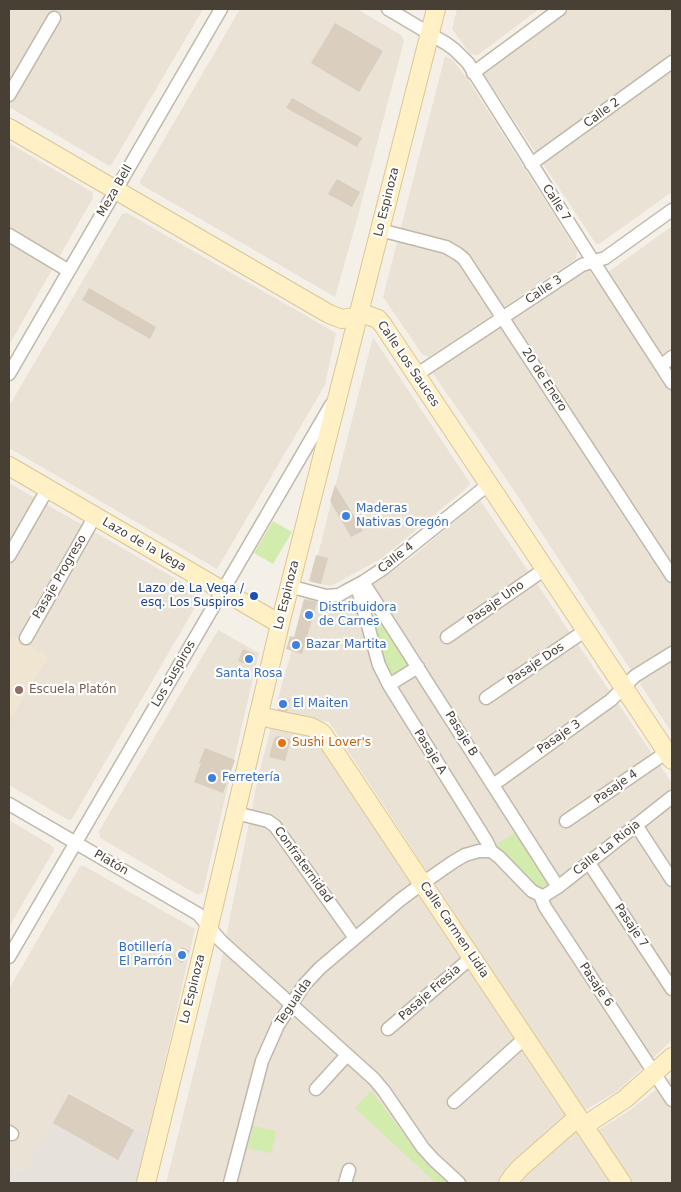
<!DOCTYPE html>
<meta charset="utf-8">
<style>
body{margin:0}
#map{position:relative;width:681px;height:1192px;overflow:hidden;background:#f5f0e7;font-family:"DejaVu Sans",sans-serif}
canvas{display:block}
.frame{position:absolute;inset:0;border:10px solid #484035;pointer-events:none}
</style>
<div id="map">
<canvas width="681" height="1192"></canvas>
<div class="frame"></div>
</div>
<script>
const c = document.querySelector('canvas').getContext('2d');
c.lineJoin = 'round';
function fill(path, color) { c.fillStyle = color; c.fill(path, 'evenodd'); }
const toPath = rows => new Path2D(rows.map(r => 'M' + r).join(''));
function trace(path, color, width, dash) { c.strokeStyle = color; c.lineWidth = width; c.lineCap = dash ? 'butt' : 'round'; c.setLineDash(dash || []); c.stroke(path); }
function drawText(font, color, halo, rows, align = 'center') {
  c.font = font + ' "DejaVu Sans",sans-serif'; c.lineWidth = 4.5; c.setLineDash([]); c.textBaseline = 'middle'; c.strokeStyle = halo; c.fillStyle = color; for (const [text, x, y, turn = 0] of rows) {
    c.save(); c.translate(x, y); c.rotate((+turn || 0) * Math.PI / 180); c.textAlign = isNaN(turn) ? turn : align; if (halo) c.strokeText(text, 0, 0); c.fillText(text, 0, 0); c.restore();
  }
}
const residential = toPath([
 [9,9,203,9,112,164,109,166,9,107],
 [240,9,357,9,401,35,404,41,356,223,335,297,140,184,140,181],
 [457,9,539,9,478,55,470,54,452,29],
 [571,9,672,9,672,192,599,244,596,244,485,76,485,73],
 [445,56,453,60,469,81,577,251,576,259,429,357,422,354,383,297],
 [9,143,92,192,93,198,9,345],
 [127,213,336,333,325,385,217,569,9,448,9,406,122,214],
 [672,226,672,733,509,483,432,372,585,269,588,269,596,281],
 [373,337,470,483,469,486,382,558,335,584,330,586,311,582],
 [9,483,199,592,201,597,72,819,68,820,9,785],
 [480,500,672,783,672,1040,619,1090,584,1111,329,722,280,711,276,705,307,598,328,604,338,603,349,598,377,582,412,557],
 [218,630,259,653,203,892,198,895,100,838,99,831],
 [271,727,308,734,315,738,320,744,420,894,576,1131,597,1131,629,1111,672,1077,672,1183,166,1183,220,967,258,778],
 [9,820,52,846,54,850,9,927],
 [80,866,84,866,195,929,148,1136,68,1092,23,1174,9,1165,9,989]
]);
const industrial = toPath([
 [67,1092,148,1136,136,1183,9,1183,9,1165,23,1174]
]);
const education = toPath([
 [9,634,48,657,9,722]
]);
const green = toPath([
 [273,521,292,532,273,564,254,553],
 [371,597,413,666,391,679,383,666],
 [518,831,550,882,540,888,496,845],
 [371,1091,425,1162,448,1183,436,1183,355,1108],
 [253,1126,276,1131,271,1153,248,1148]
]);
const building = toPath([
 [335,23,383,51,359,92,311,63],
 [292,98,362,138,357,147,286,108],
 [337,179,360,192,352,207,328,194],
 [89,288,156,327,150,339,82,300],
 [335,485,363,531,351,537,330,501],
 [316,555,328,558,321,584,309,581],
 [304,599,317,602,302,654,286,649,290,636,294,637],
 [243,649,255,654,250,666,238,661],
 [281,698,290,700,286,715,280,713,278,710],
 [278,736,291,739,285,761,269,757,274,738],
 [205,748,235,760,223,793,194,782,201,763,199,763],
 [182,947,190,951,182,963,175,959],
 [69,1094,134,1130,118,1160,53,1123]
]);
const street = toPath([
 [388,9,447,44,455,50,468,63,593,261,672,383],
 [473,73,560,9],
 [9,95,54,18],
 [531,164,672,62],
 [380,230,446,247,458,254,464,259,672,576],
 [9,235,69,271],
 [661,366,672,357],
 [9,374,221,9],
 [416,375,582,265,605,258,672,210],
 [9,556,48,488],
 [363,582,558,887],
 [289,586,326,596,339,595,346,591,363,582,384,568,489,484],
 [357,586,379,665,389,685,487,842,491,851,499,857,532,891,540,895],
 [447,637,545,569],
 [26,638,95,516],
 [389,685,418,667],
 [486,698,586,630],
 [493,785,611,700,635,676,672,653],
 [9,804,198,914,221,941,374,1079,384,1091,423,1148,434,1160,459,1183],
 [236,813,268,821,275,826,355,938],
 [566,821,667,752],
 [636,825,672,880],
 [589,863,672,989],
 [540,895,545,907,672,1100],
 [540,895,544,896,558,887,672,797],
 [9,957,331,405],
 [388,1029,472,957],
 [316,1089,347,1055],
 [454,1102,525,1038],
 [9,1132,12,1134],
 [230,1183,262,1061,278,1025,304,985,320,968,400,900,423,883,453,862,465,855,479,851,491,851],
 [345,1183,349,1170]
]);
const secondary = toPath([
 [9,128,329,314,342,319,367,315,378,319,383,325,672,760],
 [9,466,280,624],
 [258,716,311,727,319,731,323,734,622,1183],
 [584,1126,625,1099,672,1057],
 [146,1183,209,926,280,624,436,9],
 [508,1183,513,1176,520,1168,578,1117]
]);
const markers = [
 [346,516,5,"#3f7fe0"],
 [254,596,5,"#1a4fb4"],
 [309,615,5,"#3f7fe0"],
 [296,645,5,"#3f7fe0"],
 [249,659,5,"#3f7fe0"],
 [19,690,5,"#8d6e63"],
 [283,704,5,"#3f7fe0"],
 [282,743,5,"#e8710a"],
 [212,778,5,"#3f7fe0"],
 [182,955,5,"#3f7fe0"]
];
const streetNames = [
 ["Calle 2",602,113,-36],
 ["Meza Bell",115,191,-60],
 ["Lo Espinoza",387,202,-76],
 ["Calle 7",556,203,57],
 ["Calle 3",544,290,-34],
 ["Calle Los Sauces",408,364,56],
 ["20 de Enero",544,380,57],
 ["Lazo de la Vega",144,545,30],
 ["Calle 4",396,558,-38],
 ["Pasaje Progreso",60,577,-60],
 ["Lo Espinoza",287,595,-76],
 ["Pasaje Uno",496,603,-35],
 ["Pasaje Dos",536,664,-34],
 ["Los Suspiros",174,674,-60],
 ["Pasaje B",461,734,58],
 ["Pasaje 3",559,737,-35],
 ["Pasaje A",430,752,58],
 ["Pasaje 4",616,787,-35],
 ["Calle La Rioja",607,848,-38],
 ["Platón",111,863,30],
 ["Confraternidad",303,865,54],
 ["Pasaje 7",631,926,56],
 ["Calle Carmen Lidia",454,930,56],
 ["Pasaje 6",596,985,56],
 ["Lo Espinoza",193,989,-76],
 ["Pasaje Fresia",430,993,-41],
 ["Tegualda",294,1002,-56]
];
const shopNames = [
 ["Maderas",356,509],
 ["Nativas Oregón",356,523],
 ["Distribuidora",319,608],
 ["de Carnes",319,622],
 ["Bazar Martita",306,645],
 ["Santa Rosa",249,674,"center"],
 ["El Maiten",293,704],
 ["Ferretería",222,778],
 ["Botillería",172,948,"right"],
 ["El Parrón",172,962,"right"]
];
const transitNames = [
 ["Lazo de La Vega /",244,589],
 ["esq. Los Suspiros",244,603]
];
const educationNames = [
 ["Escuela Platón",29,690]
];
const foodNames = [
 ["Sushi Lover's",292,743]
];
fill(residential, '#e9e2d5');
fill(industrial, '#e7e1dc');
fill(education, '#efe5d0');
fill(green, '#d1ecad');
fill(building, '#dacebe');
trace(street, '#c1b8a9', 15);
trace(secondary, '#dbc695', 20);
trace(street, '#fff', 12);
trace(secondary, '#fff0c6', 18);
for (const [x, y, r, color] of markers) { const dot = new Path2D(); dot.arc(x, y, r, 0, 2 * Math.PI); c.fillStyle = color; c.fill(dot); trace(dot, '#fff', 2); }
drawText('12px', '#484035', '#fff', streetNames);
drawText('12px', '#366cbe', '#fff', shopNames, 'left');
drawText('12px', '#164399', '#fff', transitNames, 'right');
drawText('12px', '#785e54', '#fff', educationNames, 'left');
drawText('12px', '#c56008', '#fff', foodNames, 'left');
</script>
